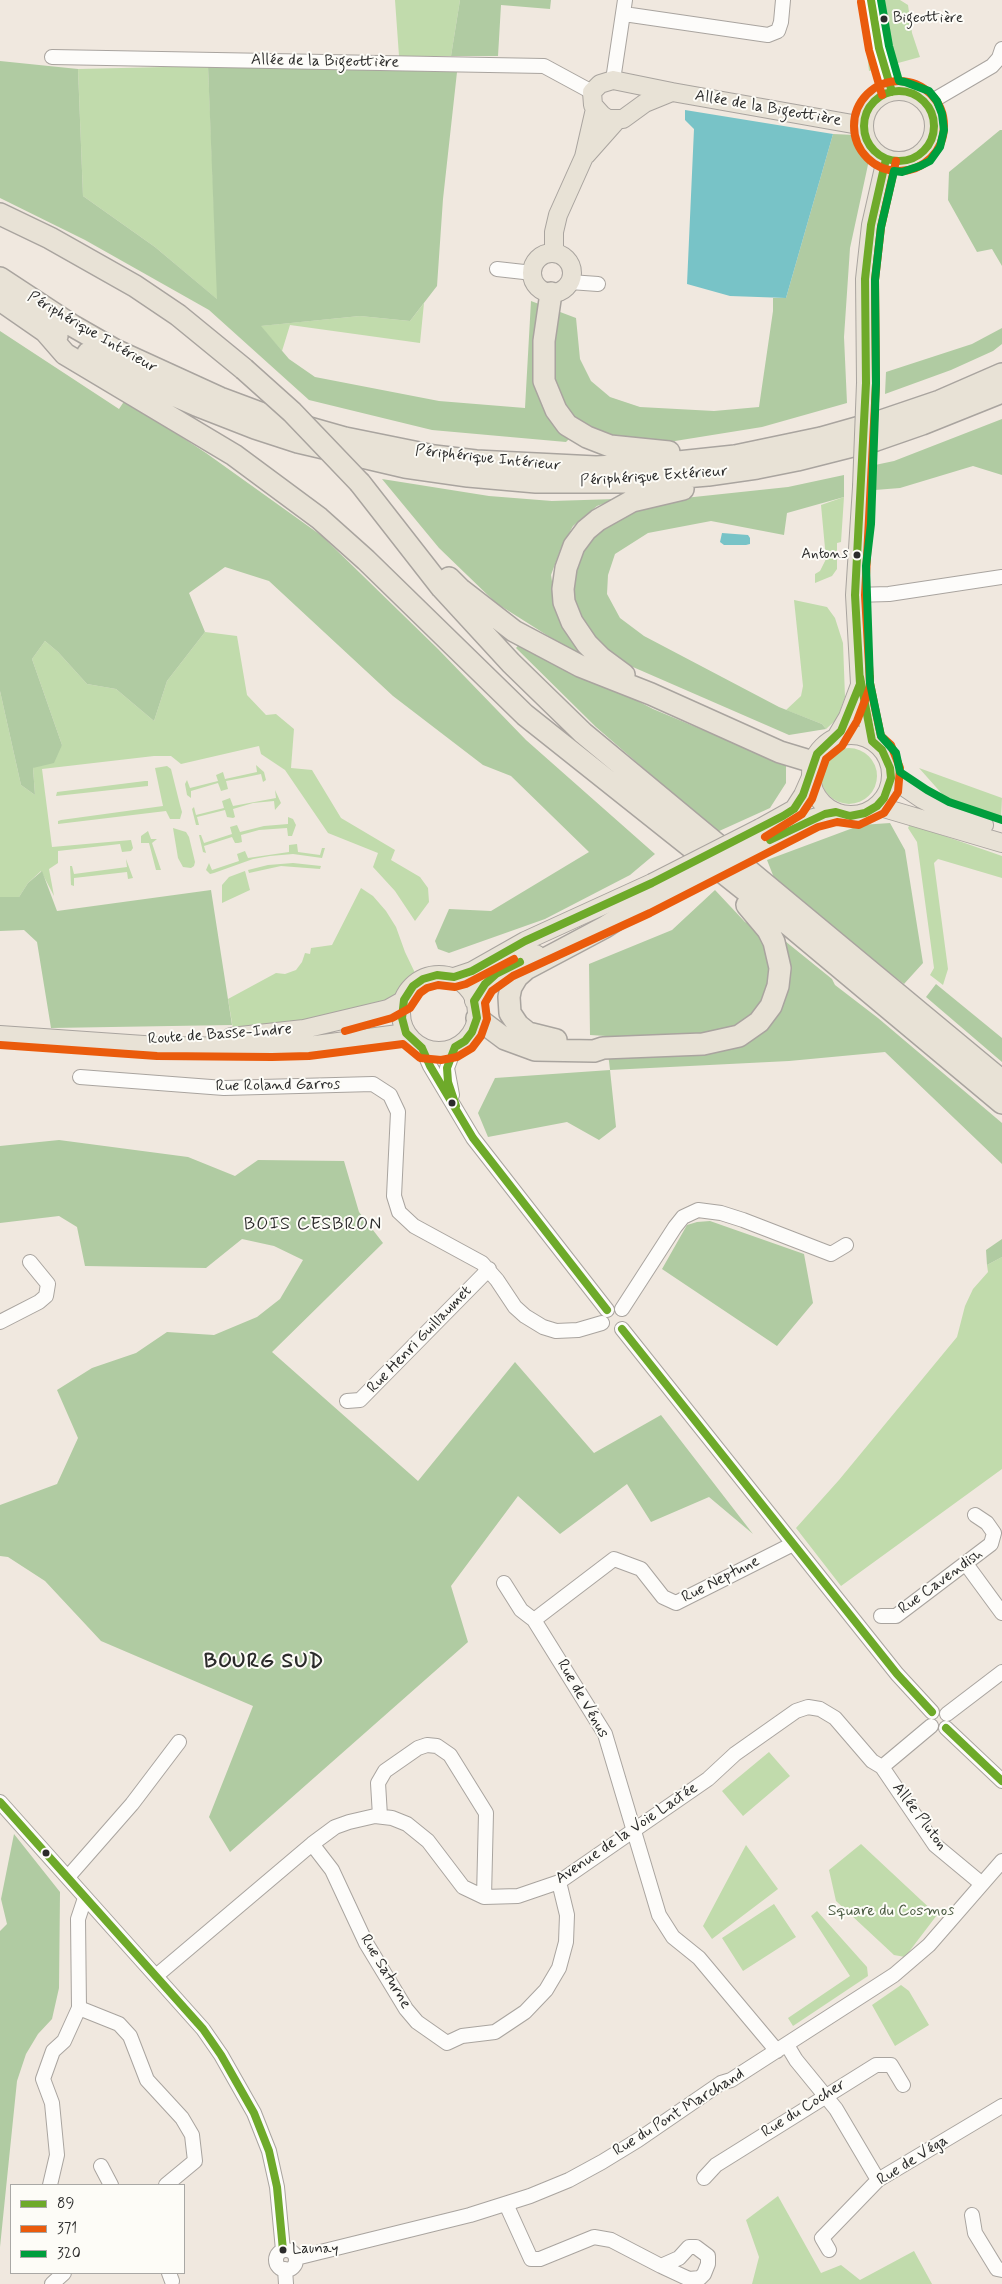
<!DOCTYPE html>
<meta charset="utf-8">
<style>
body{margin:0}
#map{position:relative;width:1002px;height:2284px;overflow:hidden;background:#f0e8df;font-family:Mynerve,sans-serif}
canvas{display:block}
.legend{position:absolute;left:10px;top:2184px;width:175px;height:90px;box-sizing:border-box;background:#fdfcf7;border:1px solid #a9a8a5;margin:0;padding:6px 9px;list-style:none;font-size:15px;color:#2b2b2b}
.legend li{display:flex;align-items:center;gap:10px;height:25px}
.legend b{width:25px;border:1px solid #a9a8a5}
</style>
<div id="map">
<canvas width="1002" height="2284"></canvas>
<ul class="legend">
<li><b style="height:6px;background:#6eaa2a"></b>89</li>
<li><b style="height:6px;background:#ea5b0c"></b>371</li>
<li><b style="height:6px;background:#009e3d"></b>320</li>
</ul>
</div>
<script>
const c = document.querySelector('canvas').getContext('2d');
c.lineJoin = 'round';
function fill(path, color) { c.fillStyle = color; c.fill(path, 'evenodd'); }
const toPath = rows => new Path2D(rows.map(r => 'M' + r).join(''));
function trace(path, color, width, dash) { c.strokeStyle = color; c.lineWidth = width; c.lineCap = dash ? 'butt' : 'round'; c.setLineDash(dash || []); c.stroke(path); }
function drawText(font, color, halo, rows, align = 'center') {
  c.font = font + ' Mynerve,sans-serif'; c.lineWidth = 4; c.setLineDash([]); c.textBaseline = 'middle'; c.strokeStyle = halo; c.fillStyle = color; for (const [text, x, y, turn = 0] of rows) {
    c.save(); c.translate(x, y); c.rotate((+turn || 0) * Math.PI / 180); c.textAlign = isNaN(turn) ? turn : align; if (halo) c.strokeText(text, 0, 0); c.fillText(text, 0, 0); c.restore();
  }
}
const green = toPath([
 [395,0,460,0,451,56,399,56],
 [861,0,900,0,908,5,912,33,920,57,869,71],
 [208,66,218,300,155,247,83,196,78,69],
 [424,303,420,343,290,325,282,351,260,326,360,316,410,321],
 [844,497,841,542,837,543,837,569,832,576,815,583,815,574,820,571,826,559,821,505],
 [794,600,827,607,835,618,843,643,845,697,837,719,826,729,822,724,786,710,801,696,803,686],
 [205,632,237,636,247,695,266,715,276,714,294,729,291,768,312,770,341,818,395,850,391,860,420,877,428,888,429,902,415,921,395,891,373,867,378,853,328,833,285,770,261,754,259,746,181,764,171,756,154,756,42,769,52,847,131,840,133,848,131,851,122,852,120,844,58,851,58,863,49,869,54,896,41,871,28,883,19,897,0,897,0,691,21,785,35,795,33,768,62,745,32,659,45,641,58,652,87,684,116,689,154,721,167,681],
 '821 776a28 28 0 1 1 56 0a28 28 0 1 1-56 0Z',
 [256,765,264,772,266,780,263,782,261,774,242,778,226,781,228,789,221,791,218,783,191,791,191,798,187,795,185,784,187,780,190,788,218,781,216,775,223,772,225,779,257,772],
 [167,766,171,769,180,805,182,812,180,819,170,819,166,811,58,824,58,821,61,820,163,806,155,768],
 [919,768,1002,798,1001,820,951,804],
 [145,781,148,781,148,786,56,796,57,792],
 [275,790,281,803,275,810,274,801,253,803,233,809,235,817,233,818,227,817,225,810,197,817,199,825,196,825,192,809,194,807,196,815,224,808,222,801,230,798,233,806,276,798],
 [288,817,293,819,296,825,292,836,288,836,287,828,259,830,241,835,242,842,238,843,235,843,232,837,204,846,206,853,203,852,199,835,201,835,204,843,232,834,230,827,237,825,240,832,264,826,288,824],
 [910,824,1002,856,1002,878,938,859,934,863,948,969,943,985,930,975,934,968,917,842,908,828],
 [173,828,186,832,189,837,195,862,194,866,191,868,183,867,178,858],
 [148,831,151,839,157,839,152,843,161,870,156,870,149,843,141,843,141,836],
 [297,844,298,852,320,855,322,848,325,848,322,858,293,854,270,856,253,859,214,873,210,874,206,870,209,863,212,870,239,861,237,854,245,851,248,858,289,852,289,845],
 [126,859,133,878,128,879,127,872,74,878,74,886,71,885,70,866,72,866,74,874,127,867],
 [293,863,321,866,320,869,281,866,249,873,248,870,268,865],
 [245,871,250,890,222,903,222,885,229,877],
 [361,888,373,896,386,911,396,927,405,952,416,975,407,982,394,999,333,1017,233,1029,228,999,276,973,285,974,296,970,302,962,305,953,310,954,311,948,332,945],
 [1002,1257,1002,1469,841,1586,796,1528,839,1480,957,1337,965,1306,973,1289,988,1272,987,1265],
 [769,1752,790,1776,743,1816,722,1791],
 [861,1844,937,1915,905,1957,894,1955,836,1901,829,1870],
 [746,1845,778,1889,712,1939,703,1926],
 [774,1904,796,1937,743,1971,722,1938],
 [817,1911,867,1967,868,1976,793,2026,788,2018,850,1976,811,1916],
 [901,1985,909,1991,929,2025,895,2046,872,2005],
 [778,2196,821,2273,841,2265,860,2280,914,2251,932,2284,752,2284,759,2257,746,2220]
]);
const forest = toPath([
 [460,0,551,0,550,9,501,5,498,56,451,56],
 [0,61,78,69,83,196,155,247,217,299,208,66,457,72,443,199,437,286,410,321,360,316,261,326,289,359,315,377,439,401,525,408,531,301,576,318,580,359,591,381,610,397,640,407,714,411,759,407,773,311,773,298,786,298,833,134,855,135,869,160,850,248,844,337,847,403,762,427,675,441,611,439,582,426,566,442,432,430,309,400,209,310,85,240,0,198],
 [1000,130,1002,130,1002,266,992,249,977,252,948,200,949,172],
 [1002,328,1002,344,993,351,951,370,885,394,886,372,972,344],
 [0,331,119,409,125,400,206,453,322,536,438,649,526,740,655,854,630,875,545,919,449,953,438,949,435,941,449,909,491,911,589,852,511,776,483,765,393,696,269,581,225,567,189,593,205,632,167,681,154,721,116,689,87,684,58,652,45,641,32,659,62,745,54,763,33,768,35,795,21,785,0,691],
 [1002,419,1002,475,973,466,900,488,875,490,875,465,894,461],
 [844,475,844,497,787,513,784,535,711,521,648,533,615,554,608,575,607,594,620,618,644,636,779,707,822,724,826,729,789,735,626,664,596,639,575,609,575,579,585,543,607,521,634,508,675,499,788,487],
 [382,479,489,496,552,501,616,499,597,506,573,526,561,548,551,575,557,612,585,653,583,658,496,603,439,548],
 [522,641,653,709,786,765,786,783,770,808,717,832,596,727,516,648],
 [890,823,905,850,923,963,904,984,778,888,767,860,861,825],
 [42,871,57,911,211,890,232,1025,51,1028,37,942,24,930,0,931,0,897,19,897,28,883],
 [715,890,745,922,785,941,832,979,835,985,878,1018,1002,1123,1002,1164,885,1052,789,1061,610,1070,616,1127,599,1140,567,1122,488,1137,478,1113,495,1078,610,1070,606,1036,590,1035,589,964,672,930],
 [936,984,1002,1038,1002,1062,926,997],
 [59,1140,188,1157,235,1176,258,1160,344,1161,359,1212,383,1243,272,1352,418,1481,515,1362,594,1453,661,1415,753,1534,709,1497,651,1522,627,1484,560,1534,518,1496,451,1586,468,1642,230,1852,209,1817,253,1706,101,1641,45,1581,8,1557,0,1556,0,1505,57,1484,78,1438,57,1390,92,1368,136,1353,167,1332,214,1335,257,1317,280,1299,303,1260,274,1246,242,1239,206,1268,85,1266,77,1227,59,1216,0,1223,0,1146],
 [710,1221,804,1254,813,1303,777,1346,662,1269,687,1225,697,1222],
 [1002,1239,1002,1257,987,1265,986,1250],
 [14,1834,60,1892,59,1988,52,2019,38,2034,26,2054,17,2081,0,2247,0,1931,7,1924,1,1899]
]);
const water = toPath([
 [685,110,833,134,786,298,730,296,687,284,694,129,685,120],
 [722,533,748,535,750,538,750,544,746,545,724,545,720,542]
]);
const minor = toPath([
 [871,0,879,48,892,92],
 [624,14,768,35,778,31,781,22,783,0],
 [52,57,544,66,592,92],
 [613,80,625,0],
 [928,106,939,97,992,66,999,58,1002,49],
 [497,269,533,273],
 [570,282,598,284],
 [855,595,889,594,1002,577],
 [422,1048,430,1066,473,1138,607,1310],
 [80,1077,224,1088,373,1084,390,1095,398,1112,394,1196,399,1212,414,1226,482,1263,497,1280,515,1307,525,1316,543,1327,556,1331,578,1330,602,1323],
 [452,1095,447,1068,455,1047],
 [622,1309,675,1227,683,1217,698,1210,721,1213,743,1220,831,1254,846,1245],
 [0,1322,39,1302,46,1296,48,1284,30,1262],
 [622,1329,897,1674,932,1712],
 [347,1401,360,1400,489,1269],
 [966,1564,1002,1613],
 [504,1583,521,1610,534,1620,605,1734,659,1915,673,1937,699,1958,777,2051],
 [881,1616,896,1616,991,1544,994,1533,987,1523,975,1515],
 [534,1620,614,1559,641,1569,663,1597,676,1603,793,1544],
 [947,1714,1002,1672],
 [946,1728,1002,1781],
 [882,1767,935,1845,982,1884],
 [0,1802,203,2029,221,2055,254,2113,269,2151,277,2187,283,2250],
 [380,1816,378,1783,385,1771,418,1748,427,1745,437,1746,450,1755,486,1813,484,1897],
 [312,1844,332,1870,366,1943,406,2009,417,2022,447,2043,462,2036,495,2032,525,2012,546,1990,559,1968,566,1942,567,1915,559,1882],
 [68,1877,132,1804,179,1742],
 [156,1976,312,1844,335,1827,349,1822,375,1816,392,1818,407,1824,428,1841,463,1887,484,1897,518,1896,559,1882,708,1779,735,1754,796,1711,808,1707,820,1709,835,1718,872,1761,882,1767,931,1726],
 [79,2008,119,2024,130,2036,147,2080,182,2118,192,2135,195,2161,166,2185],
 [787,2045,796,2060,836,2109,878,2180],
 [101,2166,111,2185],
 [704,2178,716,2165,876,2065,891,2065,903,2085],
 [50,2185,57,2155,52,2103,43,2079,53,2051,64,2041,79,2008,78,1919,85,1898],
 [506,2204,531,2259,540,2259,594,2237,611,2240,661,2266,689,2279,700,2278,704,2274,708,2264,708,2256,696,2247,689,2247,679,2258,661,2266],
 [972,2215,975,2233,997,2269,1002,2270],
 [829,2250,822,2238,878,2180,1002,2106],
 '276 2260a10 10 0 1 1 20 0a10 10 0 1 1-20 0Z',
 [296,2258,470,2215,530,2196,569,2180,602,2162,638,2140,721,2083,731,2080,894,1975,929,1945,1002,1861],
 [285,2269,286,2284],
 [169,2273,172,2281],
 [52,2284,64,2273]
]);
const major = toPath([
 [613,80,672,92,645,103,623,119,608,119,602,115,593,105,592,92,600,84,613,80],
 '864 126a35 35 0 1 1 70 0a35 35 0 1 1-70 0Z',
 [672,92,864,126],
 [586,155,617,120],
 [554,253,554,232,558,215,584,157,595,109],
 '532 273a20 20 0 1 1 40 0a20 20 0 1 1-40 0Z',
 [866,383,865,279,871,225,886,159],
 [862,487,855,595,860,684,872,741],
 '811 775a40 40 0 1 1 80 0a40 40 0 1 1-80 0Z',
 [835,739,848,717,860,685],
 [891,778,922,799,945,811,984,825],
 [877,806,1002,843],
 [760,828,794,809,803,795,811,777],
 [772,838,814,818,836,812],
 [619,916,660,896],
 '401 1013a38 38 0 1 1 76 0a38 38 0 1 1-76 0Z',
 [454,977,472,971,525,941,652,883],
 [474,1001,485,984,496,974,536,954],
 [0,1035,158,1046,272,1047,308,1046,406,1033],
 [231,1037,304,1029,388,1009,404,1000]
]);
const highway = toPath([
 [0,214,50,238,135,286,178,315,244,369],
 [0,278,73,326,115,350,220,398,271,417,345,438,434,456,476,461,596,467,669,463,735,456,821,438,881,421,940,401,1002,374],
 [551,293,544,341,544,381,556,410,567,425,587,437,610,446,669,452],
 [0,300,45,331,57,336],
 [45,331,65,354,234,455,319,518,366,560,525,715,789,925,1002,1103],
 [88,353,146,383,196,405,255,428,298,442,405,467,468,476,536,482,624,482,708,475,757,468,797,460,876,440,922,424,1002,392],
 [360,483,442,588,511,663,583,733,1002,1081],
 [449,578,460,589,514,631,580,666,651,694,780,752,813,762],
 [624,675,601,658,587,644,572,622,564,602,563,589,566,568,574,546,586,530,598,520,632,501,683,489],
 [477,1018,505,1039,535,1050,594,1051,603,1048,703,1044,739,1036,759,1022,771,1006,778,986,780,968,774,942,768,930,747,905],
 [556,1040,528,1033,518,1025,510,1013,509,997,511,987,517,977,526,969,605,927,630,911]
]);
const majorBridge = toPath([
 [862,487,866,383],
 [652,883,760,828],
 [660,896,772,838]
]);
const highwayBridge = toPath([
 [244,369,292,412,360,483]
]);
const bus1 = toPath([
 [871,0,879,48,892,92],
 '864 126a35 35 0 1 1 70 0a35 35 0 1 1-70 0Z',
 [770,840,825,814,836,812,850,816,865,813,877,806,884,798,891,778,890,768,882,750,872,741,860,677],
 [456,1106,448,1082,447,1068,455,1047,465,1041,472,1032,477,1018,474,1001,485,984,496,974,520,962],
 [607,1310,473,1138,430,1066,422,1048,406,1033,402,1018,404,1000,413,986,423,979,437,975,454,977,472,971,525,941,652,883,783,816,794,809,803,795,817,754,841,731,860,684,855,595,866,383,865,279,871,225,886,159],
 [622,1329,897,1674,932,1712],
 [946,1728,1002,1781],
 [0,1802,203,2029,221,2055,254,2113,269,2151,277,2187,283,2250]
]);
const bus2 = toPath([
 [861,2,869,50,882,95],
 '854 126a45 45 0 1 1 90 0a45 45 0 1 1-90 0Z',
 [765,837,802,814,812,799,826,759,842,746,857,721,870,687,870,677],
 [345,1031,392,1018,410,1008,420,993,427,988,438,985,455,987,466,984,514,959],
 [0,1045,157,1056,272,1057,309,1056,403,1044,420,1058,441,1060,457,1057,472,1048,481,1036,487,1019,485,1003,492,991,513,976,650,913,818,827,837,822,859,825,884,813,898,792,900,768,891,745,881,736,875,708,870,683,865,595,876,384,875,280,881,227,896,161]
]);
const bus3 = toPath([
 [881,0,889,46,899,81,905,82,929,91,937,101,942,114,944,130,940,147,930,161,920,166,902,172,894,171,881,227,875,280,876,383,871,524,866,566,870,683,881,736,896,753,900,772,927,790,949,802,1002,820]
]);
const markers = [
 [884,19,4.5,"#2b2b2b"],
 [857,555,4.5,"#2b2b2b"],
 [452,1103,4.5,"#2b2b2b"],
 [46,1853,4.5,"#2b2b2b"],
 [283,2250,4.5,"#2b2b2b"]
];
const busNames = [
 ["Bigeottière",893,19],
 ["Antons",848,555,"right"],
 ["Launay",292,2250]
];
const streetNames = [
 ["Allée de la Bigeottière",325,62,1],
 ["Allée de la Bigeottière",768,109,10],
 ["Périphérique Intérieur",92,333,30],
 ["Périphérique Intérieur",488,459,6],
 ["Périphérique Extérieur",654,477,-4],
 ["Route de Basse-Indre",220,1035,-4],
 ["Rue Roland Garros",278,1086,-1],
 ["Rue Henri Guillaumet",420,1340,-46],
 ["Rue Neptune",721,1580,-27],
 ["Rue Cavendish",941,1582,-36],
 ["Rue de Vénus",582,1699,60],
 ["Allée Pluton",919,1817,53],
 ["Avenue de la Voie Lactée",627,1834,-34],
 ["Rue Saturne",385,1972,59],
 ["Rue du Cocher",804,2109,-32],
 ["Rue du Pont Marchand",679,2113,-32],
 ["Rue de Véga",913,2161,-32]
];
const parkNames = [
 ["Square du Cosmos",891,1912]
];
const neighbourhoodNames = [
 ["BOIS CESBRON",313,1225]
];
const districtNames = [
 ["BOURG SUD",264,1663]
];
fill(green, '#c1dbac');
fill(forest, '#b0cba2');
fill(water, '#78c3c7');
trace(minor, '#a9a49f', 16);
trace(major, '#a9a49f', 20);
trace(highway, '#a9a49f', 24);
trace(minor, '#fdfcfa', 14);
trace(major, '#e8e2d6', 18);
trace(highway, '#e8e2d6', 21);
trace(majorBridge, '#a9a49f', 20, []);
trace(highwayBridge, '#a9a49f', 24, []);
trace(majorBridge, '#e8e2d6', 18);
trace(highwayBridge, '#e8e2d6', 21);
trace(bus1, '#6eaa2a', 8);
trace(bus2, '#ea5b0c', 8);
trace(bus3, '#009e3d', 8);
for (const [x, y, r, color] of markers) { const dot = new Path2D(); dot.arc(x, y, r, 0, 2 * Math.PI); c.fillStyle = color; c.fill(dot); trace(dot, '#fdfcf7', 2); }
drawText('15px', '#2b2b2b', '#fdfcf7', busNames, 'left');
drawText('16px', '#2b2b2b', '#fdfcf7', streetNames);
drawText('16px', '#4d5d45', '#fdfcf7', parkNames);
c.letterSpacing = '1px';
drawText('18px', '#2b2b2b', '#fdfcf7', neighbourhoodNames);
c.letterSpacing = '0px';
c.letterSpacing = '1px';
drawText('bold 21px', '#2b2b2b', '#fdfcf7', districtNames);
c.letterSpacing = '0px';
</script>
